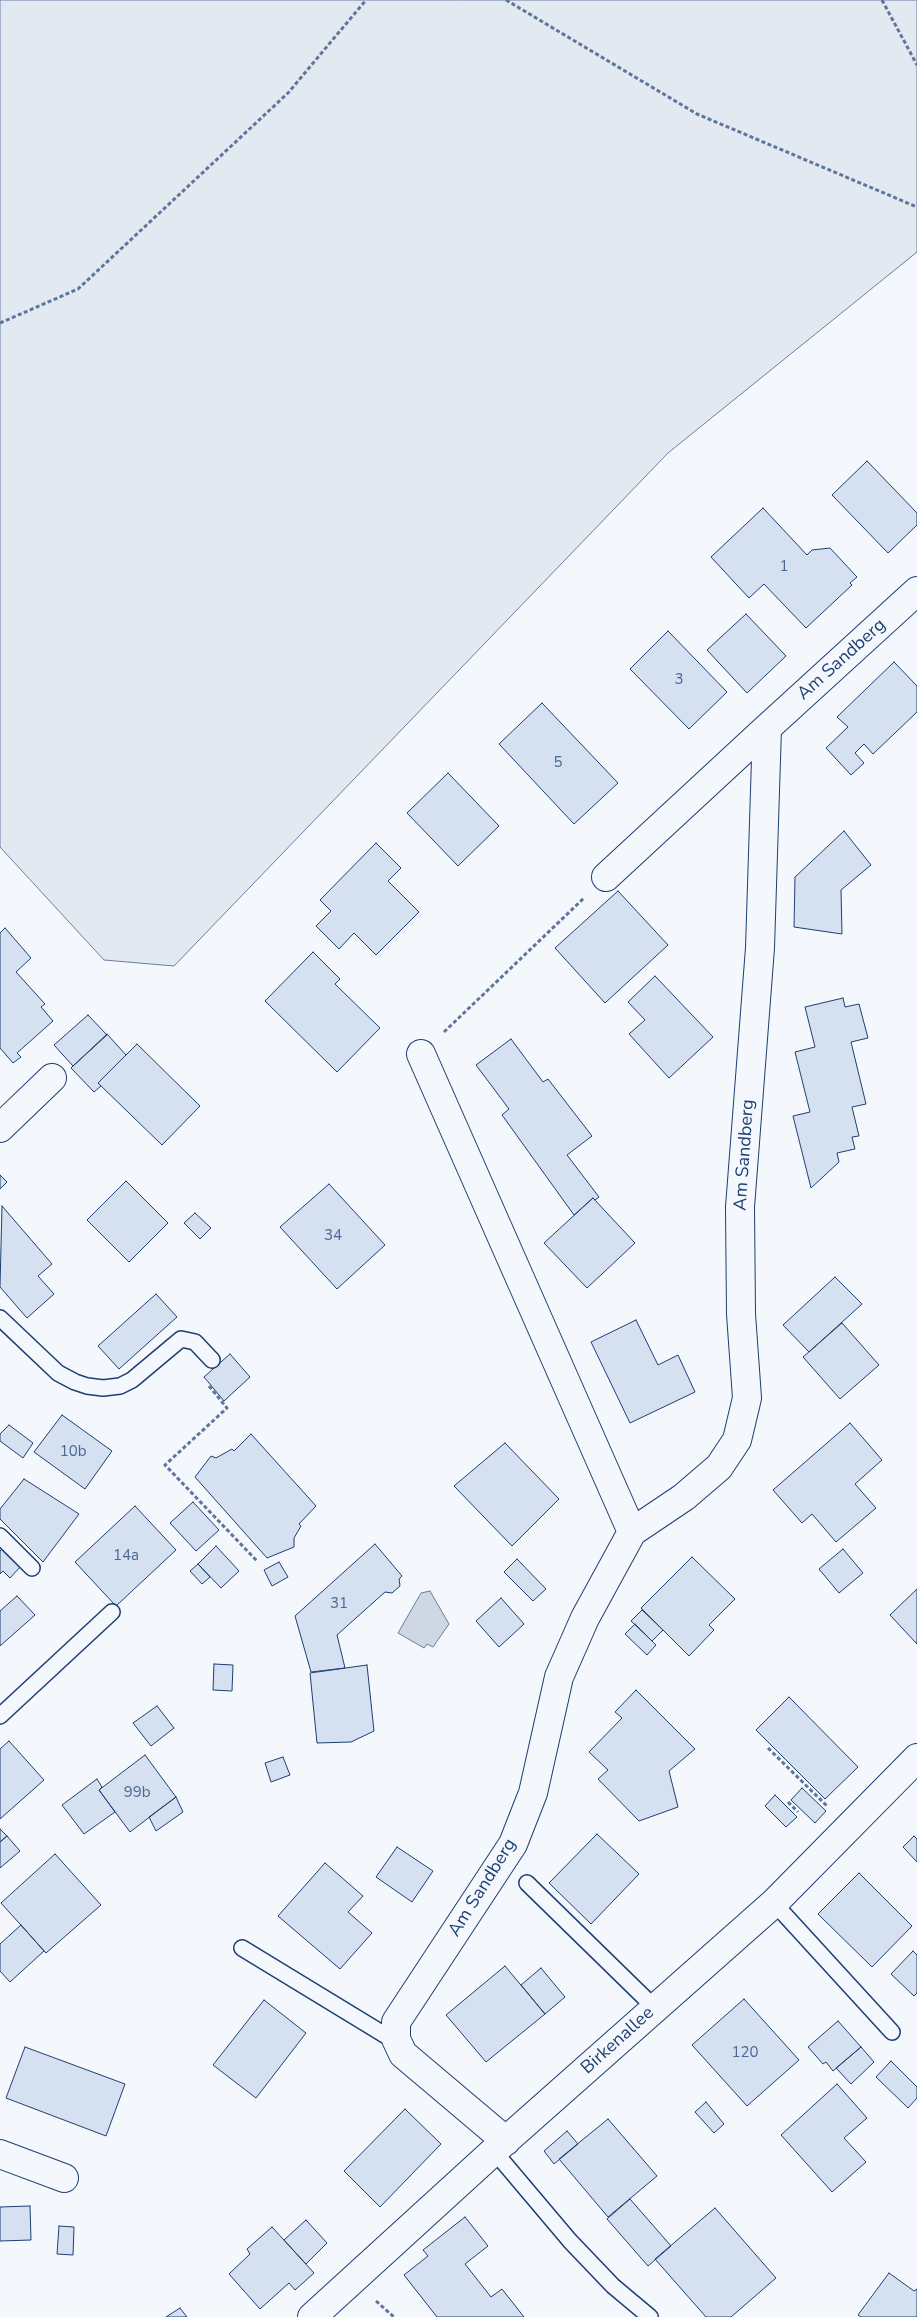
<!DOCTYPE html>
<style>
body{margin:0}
canvas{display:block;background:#f4f7fb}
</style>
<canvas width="917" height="2317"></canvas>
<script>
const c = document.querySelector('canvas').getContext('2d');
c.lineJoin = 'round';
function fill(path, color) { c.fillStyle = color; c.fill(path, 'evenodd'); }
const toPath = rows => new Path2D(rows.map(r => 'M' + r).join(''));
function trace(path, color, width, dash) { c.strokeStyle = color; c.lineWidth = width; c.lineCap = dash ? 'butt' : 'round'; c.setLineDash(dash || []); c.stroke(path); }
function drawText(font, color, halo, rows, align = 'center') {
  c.font = font + ' "Nunito Sans",sans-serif'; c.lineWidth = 4; c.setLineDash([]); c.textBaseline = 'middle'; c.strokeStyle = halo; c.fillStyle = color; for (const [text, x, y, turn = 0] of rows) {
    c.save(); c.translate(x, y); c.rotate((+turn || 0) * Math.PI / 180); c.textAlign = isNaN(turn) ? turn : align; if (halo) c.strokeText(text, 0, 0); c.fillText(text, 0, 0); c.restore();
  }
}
const green = toPath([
 [0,0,917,0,917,252,668,453,174,966,104,960,0,847,0,0]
]);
const water = toPath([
 [430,1591,449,1624,433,1647,427,1644,424,1648,398,1633,421,1593,430,1591]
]);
const building = toPath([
 [867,461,917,513,917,525,888,553,832,495,867,461],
 [763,508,807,555,812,550,830,548,857,577,850,583,852,585,806,628,764,584,749,598,711,557,763,508],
 [746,614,786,656,747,693,707,650,746,614],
 [668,631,727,692,689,729,630,669,668,631],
 [894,662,917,686,917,712,873,754,864,744,855,753,864,763,851,775,826,748,848,727,837,717,894,662],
 [542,703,618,783,574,824,499,744,542,703],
 [448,773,499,826,458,866,407,813,448,773],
 [844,831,871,865,841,890,842,934,794,927,795,877,844,831],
 [376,843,401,868,388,881,419,912,376,955,354,933,339,949,316,926,331,911,320,900,376,843],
 [618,891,668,945,605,1003,555,948,618,891],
 [5,928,31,958,16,972,45,1004,41,1007,53,1021,17,1053,21,1057,13,1063,0,1048,0,933,5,928],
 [313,952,340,979,335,984,380,1028,337,1072,265,1001,313,952],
 [655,976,713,1037,669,1078,629,1034,645,1020,628,1002,655,976],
 [843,998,845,1007,859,1004,868,1038,851,1042,866,1104,852,1107,859,1136,852,1137,855,1149,837,1153,839,1162,811,1188,793,1116,810,1112,795,1052,815,1047,805,1007,843,998],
 [88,1015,107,1035,73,1066,54,1045,88,1015],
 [107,1034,126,1055,98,1083,101,1086,94,1092,71,1068,107,1034],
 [511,1039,543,1082,548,1079,592,1136,567,1155,599,1197,595,1200,593,1198,574,1215,502,1115,509,1109,476,1065,511,1039],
 [137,1044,200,1106,162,1145,98,1083,137,1044],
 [0,1175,7,1182,0,1189,0,1175],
 [126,1181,168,1223,129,1262,87,1220,126,1181],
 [329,1184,385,1245,337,1289,280,1227,329,1184],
 [593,1198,635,1243,587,1288,544,1243,593,1198],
 [2,1206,52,1264,38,1276,54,1294,27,1318,0,1287,2,1206],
 [195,1213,211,1228,200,1239,184,1223,195,1213],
 [835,1277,862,1304,809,1352,783,1325,835,1277],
 [156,1294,177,1317,119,1369,98,1346,156,1294],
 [636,1320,658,1365,678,1355,695,1392,630,1423,591,1342,636,1320],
 [842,1323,879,1365,840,1399,803,1357,842,1323],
 [230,1354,250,1377,224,1401,204,1377,230,1354],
 [62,1415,112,1451,85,1489,34,1452,62,1415],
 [850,1423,882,1460,855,1484,876,1508,836,1542,812,1514,802,1523,773,1490,850,1423],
 [9,1425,33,1443,23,1458,0,1441,0,1434,9,1425],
 [251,1434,316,1506,299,1524,301,1526,294,1538,294,1547,267,1558,195,1477,211,1456,216,1458,232,1449,234,1451,251,1434],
 [505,1443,559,1499,512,1546,454,1486,505,1443],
 [24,1479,79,1514,43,1562,0,1519,0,1509,24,1479],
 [193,1502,219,1530,196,1551,170,1523,193,1502],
 [135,1506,176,1550,116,1606,75,1562,135,1506],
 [375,1544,402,1576,399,1579,400,1586,392,1593,385,1592,337,1635,345,1668,311,1672,295,1616,375,1544],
 [216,1546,239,1571,221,1588,198,1564,216,1546],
 [3,1548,21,1566,10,1578,3,1571,0,1574,0,1551,3,1548],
 [843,1549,863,1573,839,1593,819,1569,843,1549],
 [692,1557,735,1599,709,1625,714,1630,689,1656,641,1608,692,1557],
 [517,1559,546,1589,533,1601,504,1572,517,1559],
 [279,1562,288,1577,272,1586,264,1570,279,1562],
 [198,1564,210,1577,202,1584,190,1571,198,1564],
 [917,1589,917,1644,890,1615,917,1589],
 [17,1596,35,1615,0,1646,0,1611,17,1596],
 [501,1598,524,1624,499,1647,476,1621,501,1598],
 [642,1610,663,1630,652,1641,631,1621,642,1610],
 [635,1624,656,1645,647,1655,625,1634,635,1624],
 [214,1664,233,1665,232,1691,213,1690,214,1664],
 [367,1665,374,1731,351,1742,317,1743,310,1673,367,1665],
 [636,1690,695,1749,669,1771,678,1807,639,1821,598,1779,608,1770,589,1752,622,1718,615,1712,636,1690],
 [789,1697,858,1767,825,1799,756,1730,789,1697],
 [157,1706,174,1728,151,1746,133,1723,157,1706],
 [9,1741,44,1780,0,1819,0,1749,9,1741],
 [145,1755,176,1797,130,1832,99,1790,145,1755],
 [283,1757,290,1775,271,1782,265,1763,283,1757],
 [97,1779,102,1787,99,1790,115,1812,84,1834,62,1805,97,1779],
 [802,1788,826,1811,815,1823,791,1800,802,1788],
 [775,1795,797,1817,786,1827,765,1806,775,1795],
 [176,1797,183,1812,156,1831,149,1817,176,1797],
 [0,1829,7,1836,0,1842,0,1829],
 [597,1834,639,1874,591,1924,549,1883,597,1834],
 [7,1836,20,1851,0,1868,0,1842,7,1836],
 [914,1836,917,1839,917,1862,903,1847,914,1836],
 [397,1847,433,1871,412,1902,376,1877,397,1847],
 [55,1854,101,1905,46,1953,1,1903,55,1854],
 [325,1863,363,1896,348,1912,372,1933,340,1969,278,1916,325,1863],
 [859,1873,912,1926,872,1967,818,1914,859,1873],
 [21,1925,44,1951,10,1982,0,1971,0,1944,21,1925],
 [913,1951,917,1955,917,1993,914,1996,891,1974,913,1951],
 [505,1966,545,2014,486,2062,446,2015,505,1966],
 [541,1968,565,1997,545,2014,521,1985,541,1968],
 [744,1999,799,2060,747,2106,692,2045,744,1999],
 [264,2000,306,2033,256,2098,213,2065,264,2000],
 [838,2021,861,2047,833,2071,826,2062,823,2064,808,2047,838,2021],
 [25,2047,125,2084,106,2136,6,2098,25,2047],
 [861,2047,874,2062,851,2084,836,2068,861,2047],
 [891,2061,917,2087,917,2098,908,2108,876,2077,891,2061],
 [837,2084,867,2118,844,2138,866,2162,832,2192,781,2135,837,2084],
 [706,2102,724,2124,714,2133,695,2112,706,2102],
 [405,2109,441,2144,380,2207,344,2171,405,2109],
 [608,2119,657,2176,608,2217,559,2159,608,2119],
 [567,2131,578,2144,554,2164,544,2151,567,2131],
 [630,2199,671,2246,648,2266,607,2219,630,2199],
 [30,2206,31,2240,0,2241,0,2207,30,2206],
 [715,2208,776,2278,731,2317,706,2317,655,2259,715,2208],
 [465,2217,488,2246,465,2264,491,2297,502,2289,524,2317,437,2317,404,2275,428,2256,423,2250,465,2217],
 [306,2220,327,2243,306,2264,284,2240,306,2220],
 [59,2226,74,2227,73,2255,57,2254,59,2226],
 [272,2227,314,2273,295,2290,289,2283,260,2309,229,2274,250,2254,247,2249,272,2227],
 [889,2273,914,2291,917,2289,917,2317,861,2317,858,2315,889,2273],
 [180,2308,187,2317,166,2317,180,2308]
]);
const path = toPath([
 [506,0,697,114,917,207],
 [882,0,917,65],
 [0,323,78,289,288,93,366,0],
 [444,1032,584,898],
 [209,1386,227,1408,165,1465,257,1561],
 [768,1748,827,1806],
 [788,1802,798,1812],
 [376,2301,394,2317]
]);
const service = toPath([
 [0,1318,58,1373,75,1382,87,1386,103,1388,120,1386,132,1380,181,1339,195,1342,212,1360],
 [0,1536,32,1568],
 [0,1716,112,1612],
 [527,1883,655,2008],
 [774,1903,892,2032],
 [242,1948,398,2043],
 [494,2151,570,2241,613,2286,650,2317]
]);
const minor = toPath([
 [606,877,767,728],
 [421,1054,632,1532,585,1618,559,1677,533,1793,513,1844,396,2022,396,2039,403,2054,506,2141],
 [0,1128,52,1078],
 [632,1532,684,1497,719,1467,737,1440,747,1398,741,1314,740,1207,760,948,767,728,917,591],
 [0,2154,64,2178],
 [312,2317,494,2151,774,1903,917,1758]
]);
const numberNames = [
 ["1",784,567],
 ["3",679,680],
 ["5",558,763],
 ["34",333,1236],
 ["10b",73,1452],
 ["14a",126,1556],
 ["31",339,1604],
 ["99b",137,1793],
 ["120",745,2053]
];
const streetNames = [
 ["Am Sandberg",842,660,-42],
 ["Am Sandberg",745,1155,-86],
 ["Am Sandberg",483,1888,-58],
 ["Birkenallee",618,2041,-42]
];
fill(green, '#e3e9f0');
trace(green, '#687fa3', 1);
fill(water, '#cfd7e4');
trace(water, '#687fa3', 1);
fill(building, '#d5e0f0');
trace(building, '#1d3f73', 1);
trace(service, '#1d3f73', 18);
trace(minor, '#1d3f73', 30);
trace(path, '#5e769c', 3, [4, 2.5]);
trace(service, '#f4f7fb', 15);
trace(minor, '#f4f7fb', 28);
drawText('15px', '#4b6792', null, numberNames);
drawText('18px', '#1d3f73', '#f4f7fb', streetNames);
</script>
